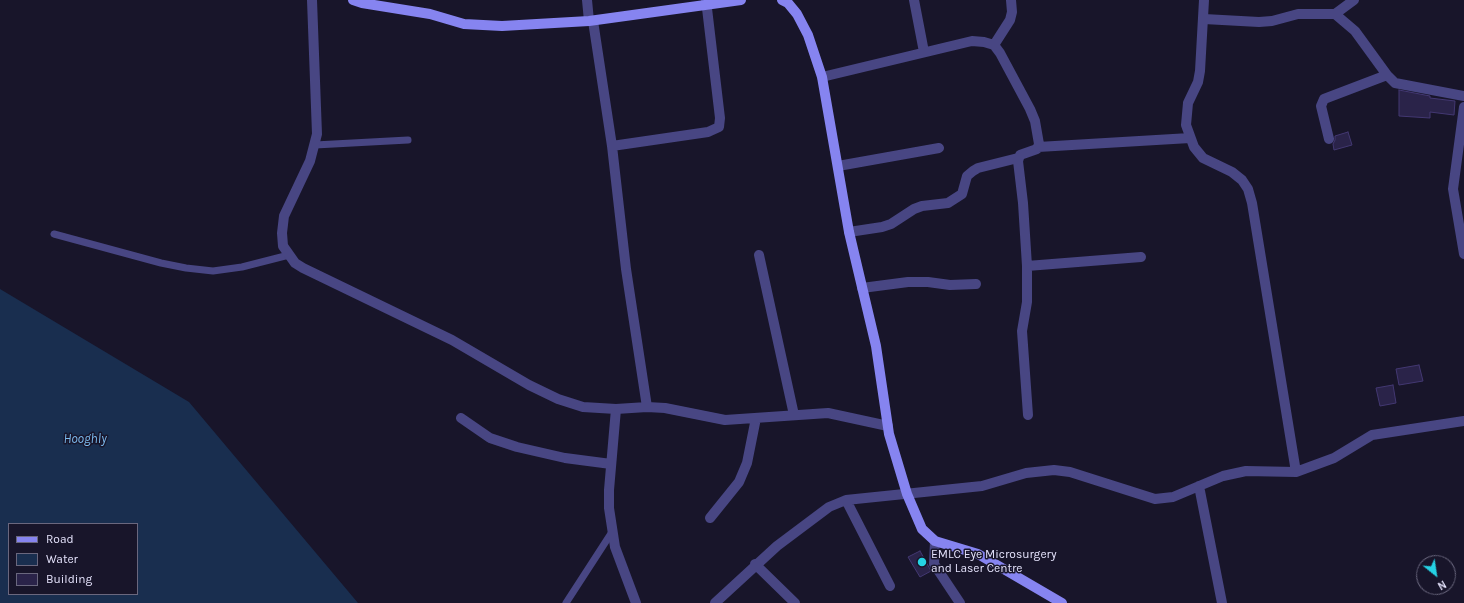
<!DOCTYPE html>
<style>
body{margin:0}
#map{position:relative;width:1464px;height:603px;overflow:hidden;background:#18152a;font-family:Karla,sans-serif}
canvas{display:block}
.legend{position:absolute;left:8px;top:523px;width:130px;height:72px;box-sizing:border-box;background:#18152a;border:1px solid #6a677e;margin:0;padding:5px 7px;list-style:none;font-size:12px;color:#e4e2fb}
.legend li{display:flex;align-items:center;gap:8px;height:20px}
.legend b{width:20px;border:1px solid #6a677e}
.north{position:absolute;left:1416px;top:555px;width:40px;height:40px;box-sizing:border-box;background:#18152a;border:1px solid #6a677e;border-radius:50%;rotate:150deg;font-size:11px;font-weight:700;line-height:16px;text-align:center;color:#e4e2fb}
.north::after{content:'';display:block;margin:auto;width:14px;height:18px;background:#25d2e4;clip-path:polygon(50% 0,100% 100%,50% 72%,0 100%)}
</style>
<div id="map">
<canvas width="1464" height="603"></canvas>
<ul class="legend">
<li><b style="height:5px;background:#8684f0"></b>Road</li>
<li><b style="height:11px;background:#192e4f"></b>Water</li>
<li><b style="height:11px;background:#2a2349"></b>Building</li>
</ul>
<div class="north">N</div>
</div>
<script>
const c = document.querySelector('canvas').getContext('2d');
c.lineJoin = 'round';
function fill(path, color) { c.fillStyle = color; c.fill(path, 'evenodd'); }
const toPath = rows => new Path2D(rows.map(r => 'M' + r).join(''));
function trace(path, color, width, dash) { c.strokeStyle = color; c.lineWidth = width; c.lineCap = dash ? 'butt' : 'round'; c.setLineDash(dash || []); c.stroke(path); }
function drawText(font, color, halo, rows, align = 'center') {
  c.font = font + ' Karla,sans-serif'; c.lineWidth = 3; c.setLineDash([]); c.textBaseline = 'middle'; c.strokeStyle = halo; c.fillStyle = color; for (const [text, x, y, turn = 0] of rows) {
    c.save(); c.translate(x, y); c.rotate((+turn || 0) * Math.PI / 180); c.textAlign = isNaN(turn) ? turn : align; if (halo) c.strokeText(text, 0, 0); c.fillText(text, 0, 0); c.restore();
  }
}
const water = toPath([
 [0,289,189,402,358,603,0,603],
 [9,524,137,524,137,594,9,594]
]);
const building = toPath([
 [1399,90,1430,96,1430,98,1455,101,1454,115,1430,112,1430,118,1399,116,1399,90],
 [1348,132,1352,145,1334,150,1333,144,1335,140,1335,136,1348,132],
 [1419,365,1423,381,1399,385,1396,369,1419,365],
 [1393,385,1396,403,1380,406,1376,388,1393,385],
 [920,551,931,571,920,577,908,557,920,551]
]);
const lane = toPath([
 [315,145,408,140],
 [54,234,161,263,186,268,213,271,242,267,289,255],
 [566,603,612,532]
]);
const street = toPath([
 [312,0,317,134,310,161,284,216,282,233,283,246,295,263,303,268,452,340,529,385,558,399,583,407,616,409,647,407,665,408,725,420,828,413,888,426],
 [587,0,589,21],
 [914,0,924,52],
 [1204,0,1200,71,1198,82,1188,103,1186,125,1194,147,1203,158,1232,172,1242,180,1248,189,1252,203,1296,472],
 [1335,14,1354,0],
 [1204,19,1259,22,1272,21,1298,14,1335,14,1355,31,1387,75,1395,83,1464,96],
 [593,21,612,146,626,269,647,407],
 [994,45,1010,20,1012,12,1011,0],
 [822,77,972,41,984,42,994,45,1000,53,1030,109,1035,121,1039,144,1037,149,1020,155,1018,161,1023,203,1027,266,1027,302,1022,331,1028,415],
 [1464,107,1453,189,1464,254],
 [1329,139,1321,106,1324,99,1387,75],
 [612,146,708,132,719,127,720,118,706,0],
 [1038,147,1190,138],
 [838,166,939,148],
 [849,232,882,227,891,224,914,209,922,206,948,203,962,194,967,176,973,171,978,168,1018,158],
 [759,255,794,415],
 [1027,266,1141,257],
 [862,288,908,282,928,282,950,285,976,284],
 [616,409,609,490,609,508,615,547,636,603],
 [461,418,490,438,517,447,565,458,611,464],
 [1199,486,1222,603],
 [846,500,890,586],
 [710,518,739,482,747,463,756,418],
 [935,541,934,564,960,603],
 [755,564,795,603],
 [715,603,777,546,829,507,846,500,982,486,1026,473,1054,470,1070,472,1155,499,1173,497,1223,476,1246,471,1296,472,1334,458,1372,435,1464,421]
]);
const secondary = toPath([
 [353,0,362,3,430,14,464,24,502,26,589,21,741,0],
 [782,0,788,3,797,14,808,35,822,77,849,232,876,346,889,434,907,494,922,529,935,541,978,554,1062,603]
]);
const markers = [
 [922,562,5,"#25d2e4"]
];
const poiNames = [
 ["EMLC Eye Microsurgery",931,555],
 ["and Laser Centre",931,569]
];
const waterNames = [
 ["Hooghly",85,439]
];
fill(water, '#192e4f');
fill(building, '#2a2349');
trace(building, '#433872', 1);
trace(lane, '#484683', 7);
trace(street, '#484683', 10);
trace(secondary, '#8684f0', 10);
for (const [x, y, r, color] of markers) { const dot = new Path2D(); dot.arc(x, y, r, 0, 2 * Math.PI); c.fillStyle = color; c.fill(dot); trace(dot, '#18152a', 1.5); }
drawText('12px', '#e4e2fb', '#18152a', poiNames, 'left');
drawText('italic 13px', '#7cbbef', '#18152a', waterNames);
</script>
